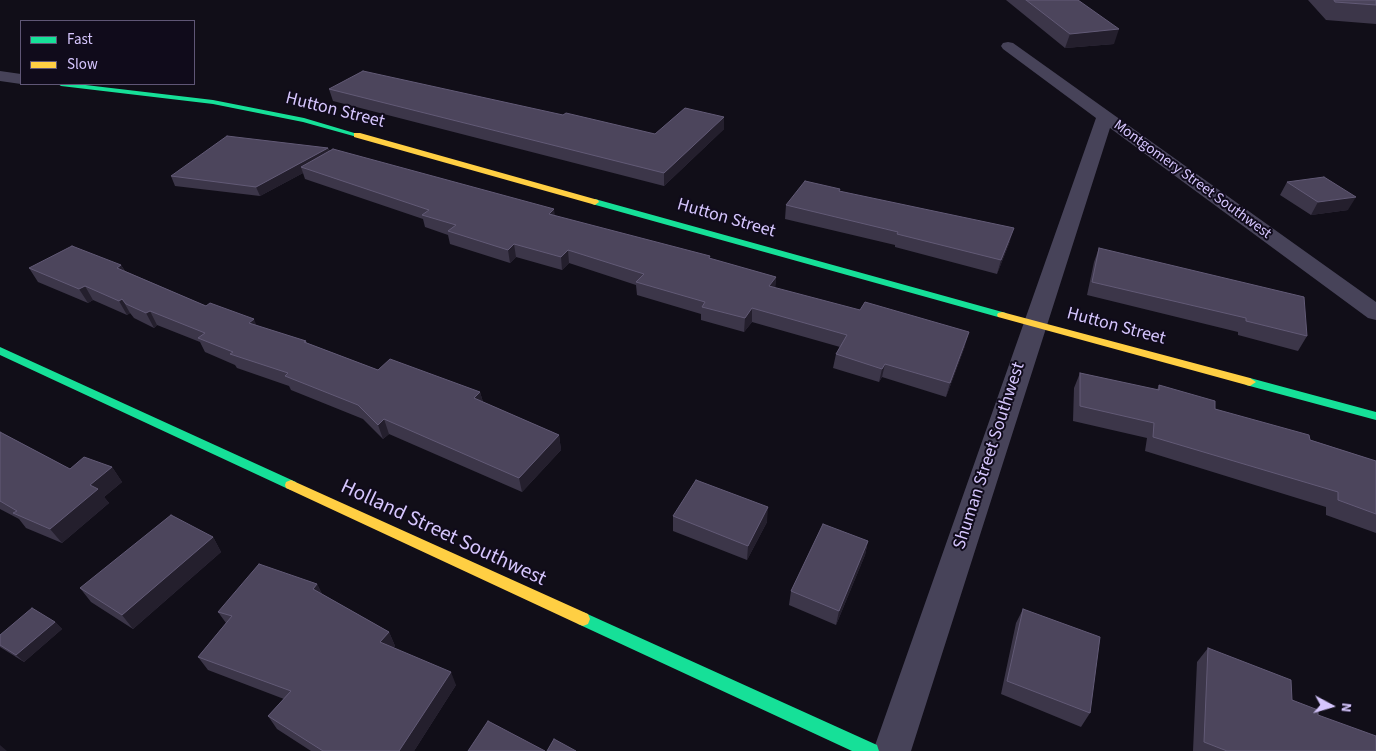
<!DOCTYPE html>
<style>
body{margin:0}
#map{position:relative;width:1376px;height:751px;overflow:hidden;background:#110e18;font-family:"Source Sans 3",sans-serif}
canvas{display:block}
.legend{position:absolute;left:20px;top:20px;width:175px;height:65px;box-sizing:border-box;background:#100b1b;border:1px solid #5f5676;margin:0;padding:6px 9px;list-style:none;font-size:15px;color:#d6c6fe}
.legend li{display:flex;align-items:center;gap:10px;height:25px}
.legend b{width:25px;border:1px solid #5f5676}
.north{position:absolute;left:1306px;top:681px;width:50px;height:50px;-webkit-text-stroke:4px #100b1b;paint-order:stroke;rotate:96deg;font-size:14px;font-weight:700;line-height:20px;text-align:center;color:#d6c6fe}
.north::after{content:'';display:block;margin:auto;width:18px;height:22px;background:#d6c6fe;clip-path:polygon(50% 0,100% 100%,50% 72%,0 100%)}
</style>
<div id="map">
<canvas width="1376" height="751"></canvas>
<ul class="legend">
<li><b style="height:6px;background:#16e098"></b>Fast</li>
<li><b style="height:6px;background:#ffcf43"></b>Slow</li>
</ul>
<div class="north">N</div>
</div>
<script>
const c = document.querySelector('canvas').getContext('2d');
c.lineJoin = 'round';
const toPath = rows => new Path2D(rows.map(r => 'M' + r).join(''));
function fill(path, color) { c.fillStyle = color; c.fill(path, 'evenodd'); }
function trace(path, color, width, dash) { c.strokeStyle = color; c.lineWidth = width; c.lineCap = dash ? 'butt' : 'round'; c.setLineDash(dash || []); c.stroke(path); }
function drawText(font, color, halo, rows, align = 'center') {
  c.font = font + ' "Source Sans 3",sans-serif'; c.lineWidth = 4; c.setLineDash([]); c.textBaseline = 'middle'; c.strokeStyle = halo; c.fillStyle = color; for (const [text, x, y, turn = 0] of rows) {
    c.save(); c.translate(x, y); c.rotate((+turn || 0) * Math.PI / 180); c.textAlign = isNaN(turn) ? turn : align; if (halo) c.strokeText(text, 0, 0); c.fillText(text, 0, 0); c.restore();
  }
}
const street = toPath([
 [1008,42,1013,43,1376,302,1376,320,1368,318,1110,128,911,751,873,751,1096,118,1003,49,1001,46,1003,43,1008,42],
 [0,71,21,74,21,84,0,81,0,71]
]);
const fast = toPath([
 [58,84,77,84,213,100,304,118,361,135,357,137,303,122,213,104,61,86,58,84],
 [595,199,1006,313,1007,315,1006,317,998,317,592,204,591,202,595,199],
 [0,347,296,482,297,485,296,488,291,490,286,488,0,355,0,347],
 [1250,378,1376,412,1376,420,1246,385,1244,382,1246,379,1250,378],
 [583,612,877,745,879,751,852,751,578,624,576,619,578,614,583,612]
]);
const slow = toPath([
 [354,133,360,133,598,200,599,202,595,205,592,204,354,137,354,133],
 [1002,312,1250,378,1256,382,1250,386,998,317,997,315,998,313,1002,312],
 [291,480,588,614,590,619,588,624,583,626,578,624,286,488,285,485,286,482,291,480]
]);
const wall = toPath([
 [1006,0,1078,0,1114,44,1065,48],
 [1308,0,1376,0,1376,24,1326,20],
 [329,89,563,115,655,134,724,129,664,186,333,101],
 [328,148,330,151,555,216,776,277,775,288,965,346,946,397,882,377,879,382,833,368,836,354,840,347,752,322,744,332,701,320,701,314,637,295,636,285,569,263,562,270,516,257,510,263,450,244,448,235,425,227,423,219,305,179,303,173,260,196,175,186,171,176],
 [1287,182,1348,210,1311,215,1280,195],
 [840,191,1010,241,997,274,895,247,895,245,785,219,786,205],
 [1099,248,1307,336,1298,351,1238,335,1238,332,1087,295,1094,262],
 [121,265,125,271,206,306,257,326,306,341,307,343,378,370,480,392,483,402,559,435,561,450,522,492,389,434,383,439,363,419,291,390,289,386,237,368,235,365,205,352,200,342,157,325,154,328,134,318,130,313,127,315,93,300,88,303,38,282,29,268],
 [1080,373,1157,390,1159,385,1215,409,1376,461,1376,533,1326,515,1326,507,1145,451,1147,438,1073,421,1074,388],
 [0,432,70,469,112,467,122,482,104,497,109,503,62,543,26,528,19,519,0,509],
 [673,516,767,522,747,560,673,531],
 [213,537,221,552,133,629,91,602,80,588],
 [868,541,865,555,836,625,789,605,791,591],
 [317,584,322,594,389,632,395,646,393,648,456,685,414,751,311,751,277,729,268,716,284,699,208,670,198,657,226,623,218,612],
 [1023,609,1090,713,1081,727,1001,694,1016,623],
 [55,622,62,629,24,662,0,647,0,635],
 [1208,648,1292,700,1318,715,1376,751,1193,751,1197,662]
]);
const shadedWall = toPath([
 [1119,29,1114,44,1065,48,1070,34],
 [724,117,724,129,664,186,664,173],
 [328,148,331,157,301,167,303,173,260,196,256,187],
 [1356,197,1348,210,1311,215,1318,202],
 [554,209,556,222,549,214],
 [1014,228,1010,241,997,274,1001,260],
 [514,244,516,257,510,263,508,250],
 [568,250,569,263,562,270,561,257],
 [121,265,129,279,117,268],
 [776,277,775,290,769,286],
 [85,286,93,300,88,303,79,289],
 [122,299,130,313,127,315,119,301],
 [752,308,752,322,744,332,745,318],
 [150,311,157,325,154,328,146,313],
 [254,319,260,334,249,323],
 [969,332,965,346,946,397,950,383],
 [885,364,882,377,879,382,882,369],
 [480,392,484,406,474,398],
 [384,419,389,434,383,439,378,425],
 [559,435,561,450,522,492,519,478],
 [112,467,122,482,104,497,109,503,62,543,50,529,90,485],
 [768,507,767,522,747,560,748,546],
 [213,537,221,552,133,629,122,615],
 [868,541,865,555,836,625,839,611],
 [317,584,324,598,313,589],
 [55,622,62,629,24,662,16,655],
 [389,632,395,646,386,656,380,642],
 [451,672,456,685,414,751,399,751],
 [0,745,7,751,0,751]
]);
const building = toPath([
 [1026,0,1078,0,1119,29,1070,34,1026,0],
 [1334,0,1376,0,1376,5,1335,2,1334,0],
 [363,71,563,115,566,113,655,134,685,108,724,117,664,173,329,89,363,71],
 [227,136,328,148,256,187,171,176,227,136],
 [333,149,554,209,549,214,710,256,709,258,776,277,769,286,860,310,865,302,969,332,950,383,885,364,882,369,836,354,847,335,752,308,745,318,702,307,705,302,636,282,644,274,568,250,561,257,514,244,508,250,448,231,456,225,422,215,429,210,301,167,333,149],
 [1324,177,1356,197,1318,202,1287,182,1324,177],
 [805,181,840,189,839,191,1014,228,1001,260,897,234,898,232,786,205,805,181],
 [72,246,121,265,117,268,206,306,210,303,254,319,249,323,306,341,304,342,378,370,390,359,480,392,474,398,559,435,519,478,384,419,378,425,358,405,285,376,288,373,230,354,233,352,198,338,205,333,150,311,146,313,126,304,122,299,119,301,85,286,79,289,29,268,72,246],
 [1099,248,1304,297,1307,336,1246,321,1246,318,1092,282,1099,248],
 [1080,373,1159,390,1159,385,1215,401,1215,409,1309,435,1310,440,1376,461,1376,514,1338,500,1338,492,1153,437,1154,423,1080,406,1080,373],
 [0,432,70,469,84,457,112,467,90,485,98,489,50,529,13,513,17,511,0,501,0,432],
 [696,480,768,507,748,546,673,516,696,480],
 [171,515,213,537,122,615,80,588,171,515],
 [823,524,868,541,839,611,791,591,823,524],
 [259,564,317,584,313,589,389,632,380,642,451,672,399,751,323,751,268,716,291,691,198,657,232,616,218,612,259,564],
 [32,608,55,622,16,655,0,645,0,635,32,608],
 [1023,609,1100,637,1090,713,1007,681,1023,609],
 [1208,648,1291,680,1292,700,1318,710,1318,715,1376,736,1376,751,1227,751,1204,742,1208,648],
 [488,721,545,751,468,751,488,721],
 [554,739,576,751,547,751,554,739]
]);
const farStreetnames = [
 ["Montgomery Street Southwest",1192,180,36]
];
const streetNames = [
 ["Hutton Street",335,111,14],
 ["Hutton Street",726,219,16],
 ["Hutton Street",1116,327,15],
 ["Shuman Street Southwest",990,456,-72]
];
const nearStreetnames = [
 ["Holland Street Southwest",443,534,25]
];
fill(street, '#474359');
fill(fast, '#16e098');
fill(slow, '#ffcf43');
fill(wall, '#3c3649');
fill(shadedWall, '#241f2d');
fill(building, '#4c455c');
trace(building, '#625a76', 1);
drawText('15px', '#d6c6fe', '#100b1b', farStreetnames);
drawText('18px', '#d6c6fe', '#100b1b', streetNames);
drawText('21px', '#d6c6fe', '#100b1b', nearStreetnames);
</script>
